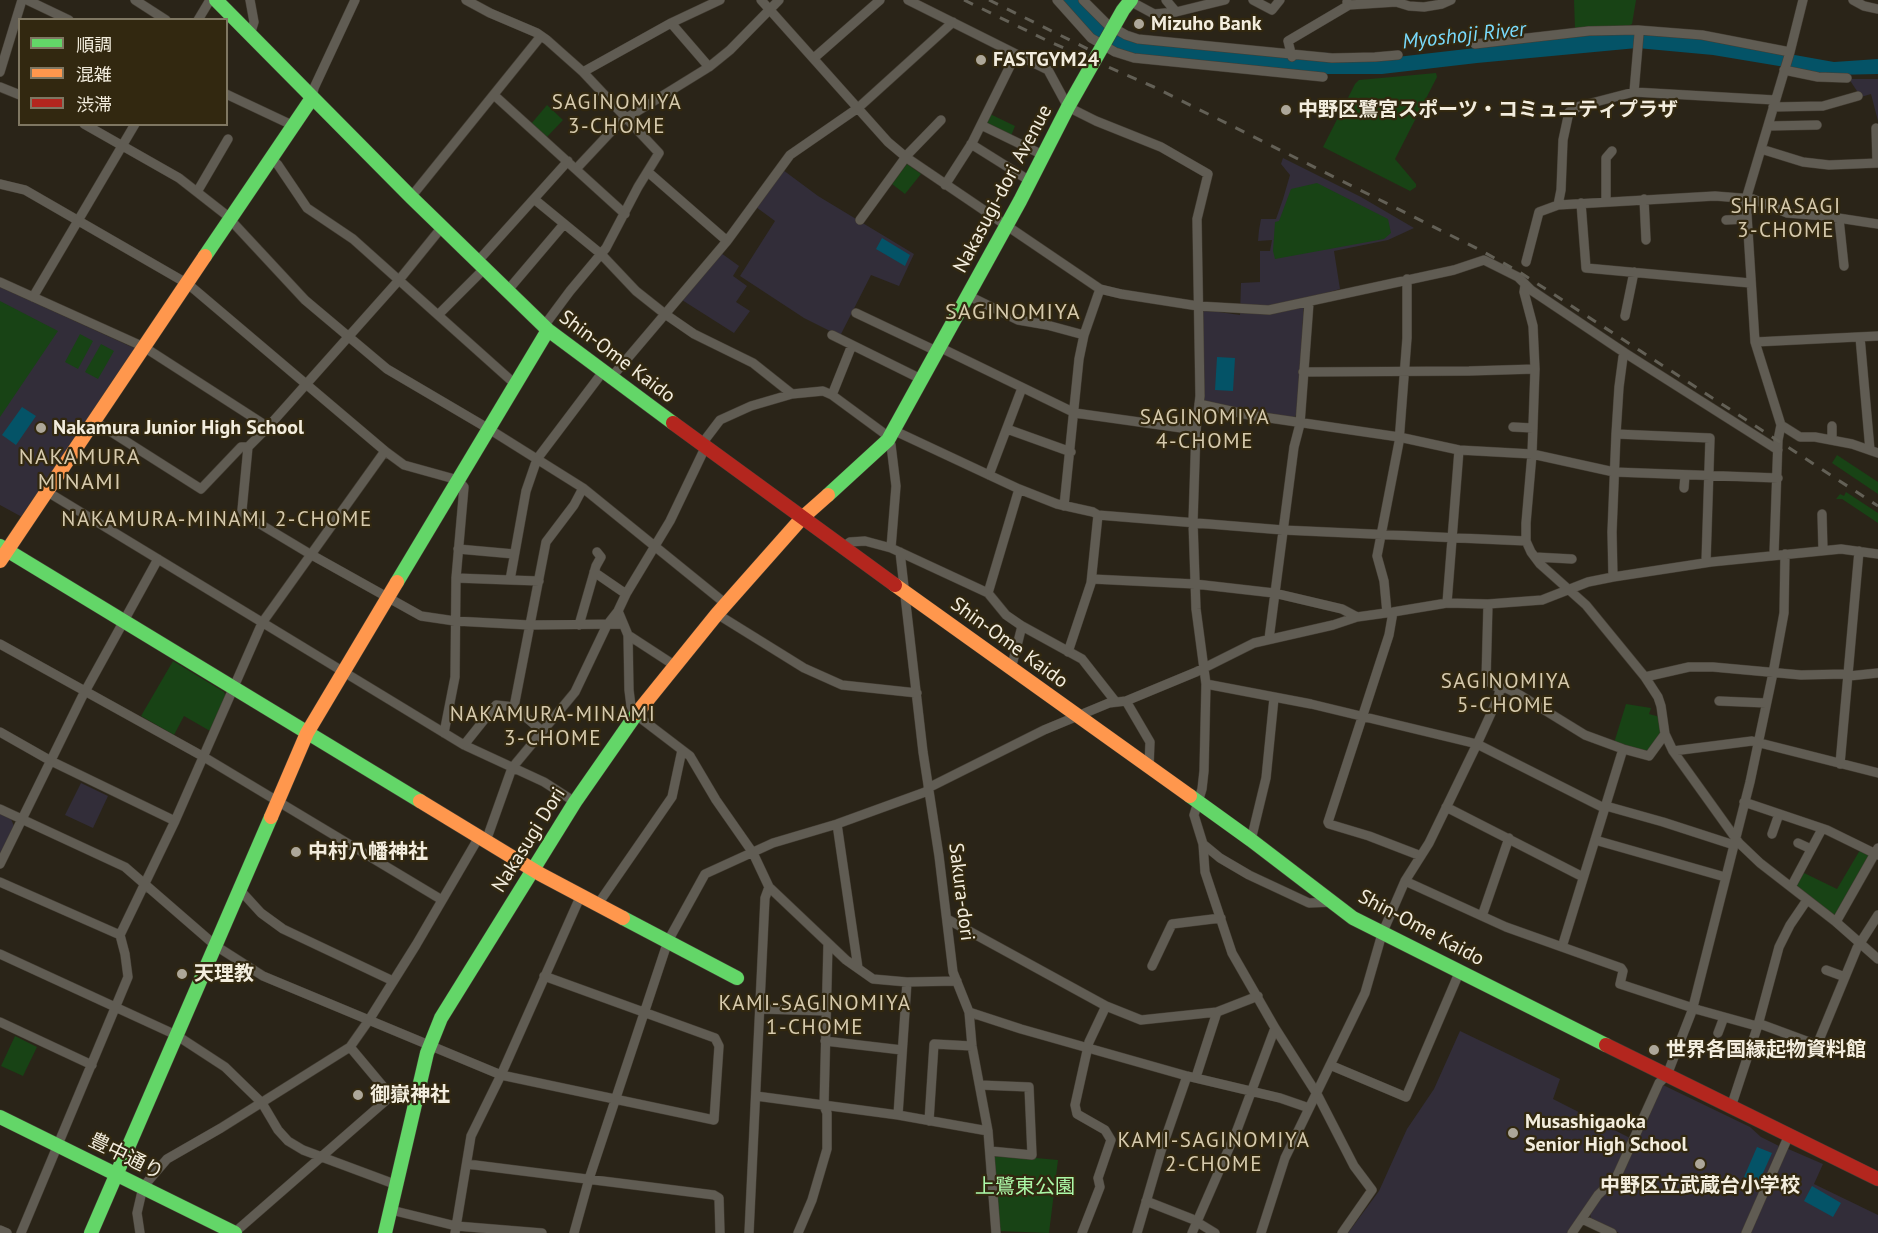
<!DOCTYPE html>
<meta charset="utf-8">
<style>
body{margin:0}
#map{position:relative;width:1878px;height:1233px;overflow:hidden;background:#2a2418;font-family:"PT Sans","Noto Sans JP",sans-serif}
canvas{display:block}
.legend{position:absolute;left:18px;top:18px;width:210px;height:108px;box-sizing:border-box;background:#322810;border:2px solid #7f7762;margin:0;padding:8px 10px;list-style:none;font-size:18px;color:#f3edde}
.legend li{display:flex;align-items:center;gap:12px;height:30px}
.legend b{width:30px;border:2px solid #7f7762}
</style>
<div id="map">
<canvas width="1878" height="1233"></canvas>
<ul class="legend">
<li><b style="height:8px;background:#63d668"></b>順調</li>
<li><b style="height:8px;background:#ff974d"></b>混雑</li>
<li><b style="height:8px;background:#b3261e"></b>渋滞</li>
</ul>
</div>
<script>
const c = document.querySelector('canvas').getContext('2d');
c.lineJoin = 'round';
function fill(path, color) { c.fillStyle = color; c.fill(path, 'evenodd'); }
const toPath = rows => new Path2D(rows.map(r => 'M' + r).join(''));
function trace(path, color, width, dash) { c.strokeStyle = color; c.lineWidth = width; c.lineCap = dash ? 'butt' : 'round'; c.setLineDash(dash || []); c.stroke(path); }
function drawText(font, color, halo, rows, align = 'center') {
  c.font = font + ' "PT Sans","Noto Sans JP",sans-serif'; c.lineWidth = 4.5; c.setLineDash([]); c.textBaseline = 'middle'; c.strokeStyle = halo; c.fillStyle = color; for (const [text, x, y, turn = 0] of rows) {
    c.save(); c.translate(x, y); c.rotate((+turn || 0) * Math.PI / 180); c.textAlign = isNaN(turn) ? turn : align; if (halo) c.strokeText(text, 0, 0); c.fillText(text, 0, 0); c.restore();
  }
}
const education = toPath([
 [1849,79,1878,79,1878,121,1871,94,1861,97],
 [1283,158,1361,197,1414,228,1388,240,1334,251,1340,289,1304,299,1298,412,1294,418,1249,412,1202,400,1201,314,1205,310,1240,315,1241,283,1260,282,1260,251,1270,251,1272,240,1258,241,1259,230,1261,219,1276,219,1283,199,1290,175,1281,164],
 [783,170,818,196,914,254,899,286,871,275,840,336,804,318,740,276,775,221,756,207],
 [721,253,739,266,733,276,747,286,736,302,750,311,734,333,682,300],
 [0,287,134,348,135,351,22,517,0,505],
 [81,783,108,796,93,828,65,815],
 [0,813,11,819,14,826,0,855],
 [1460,1031,1560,1079,1553,1099,1630,1138,1613,1175,1595,1192,1567,1233,1348,1233,1379,1191,1407,1129,1434,1089],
 [1663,1085,1750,1127,1761,1137,1779,1146,1743,1233,1619,1233,1591,1218,1590,1214,1601,1198,1619,1182],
 [1786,1148,1823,1164,1814,1184,1878,1215,1878,1233,1749,1233]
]);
const green = toPath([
 [1574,0,1636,0,1632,24,1628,26,1575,29],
 [1436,73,1437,77,1395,159,1416,184,1416,187,1410,191,1323,147,1355,84,1359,80],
 [547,105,563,120,546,138,531,124],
 [990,114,1015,126,1011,136,987,124,987,122],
 [907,164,921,174,905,194,892,184],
 [1317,183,1388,219,1391,233,1384,239,1275,259,1273,251,1275,222,1279,221,1291,189],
 [0,301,58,331,0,417],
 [80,334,93,341,78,369,65,362],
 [101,344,114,351,98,379,85,372],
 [1837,455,1878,482,1878,494,1832,463],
 [1846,492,1878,513,1878,523,1842,499,1836,499,1840,494,1844,496],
 [173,661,224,692,226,697,210,731,184,716,174,735,141,716],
 [1626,704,1651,708,1649,714,1660,717,1661,733,1647,752,1614,743],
 [1860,850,1870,855,1836,917,1795,888,1802,872,1837,889],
 [15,1036,37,1047,23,1076,1,1066],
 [992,1154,1058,1160,1049,1233,999,1231]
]);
const water = toPath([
 [1061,0,1080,0,1142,42,1397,57,1588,35,1628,34,1705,39,1834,62,1878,59,1878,74,1833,75,1713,55,1637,48,1477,63,1382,74,1320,74,1128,54,1094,36],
 [882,238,910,255,905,266,876,249],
 [1217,357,1235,358,1233,391,1215,390],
 [22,407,36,416,16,445,2,435],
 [1757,1147,1772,1153,1758,1184,1744,1177],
 [1812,1186,1841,1203,1833,1217,1804,1201]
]);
const street = toPath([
 [27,0,69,20],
 [135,0,166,20],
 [466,0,490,13,537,33,547,40,583,72,659,153,638,187,606,248,570,291,544,326],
 [761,0,888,142,907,158,1100,289,1121,294,1198,306,1269,310,1454,270,1484,260,1518,277,1531,290,1625,353,1778,450],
 [908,0,1048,70,1068,107,1096,121,1161,147,1208,174,1197,219,1200,396,1196,430,1193,522,1196,609,1206,684,1204,771,1202,789,1194,815,1203,844,1205,872,1232,953,1275,1028,1317,1094,1354,1166,1372,1190,1342,1233],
 [1057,0,1091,38,1115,52,1134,58,1323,77],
 [1083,0,1107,24,1126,35,1138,39,1332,58,1375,57,1398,55],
 [1166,0,1176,12],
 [1253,0,1272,10,1280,0],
 [1853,0,1864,6,1878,9],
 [1130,1,1154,14,1176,12,1225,0],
 [1349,5,1396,2,1409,6,1424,7,1442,4,1451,0],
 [198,20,210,0],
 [671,23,709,67],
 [250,35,254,22,250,0],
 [1475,44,1589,31,1638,30,1702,35,1790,52],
 [1292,57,1288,41,1349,5,1347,2],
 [814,58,880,0],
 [1784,70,1818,77,1847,78],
 [0,72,22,0],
 [583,72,671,23,720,0],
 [0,87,20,95],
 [1634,92,1639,34],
 [226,94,294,126],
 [494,95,625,214],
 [312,98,314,88,355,0],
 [1773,107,1823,106,1858,96],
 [84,124,179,178,225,214,305,300,387,369,489,429,583,488,721,600],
 [981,125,1043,155],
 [1768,126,1817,125],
 [1876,128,1877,163],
 [971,144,1030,181],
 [1761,149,1803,162,1829,165,1878,163],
 [272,159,278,165,307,208,353,239,515,384],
 [576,169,620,122,709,67,730,50,779,0],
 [648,172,727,241],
 [0,184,25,190,188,284,385,451,404,465,458,480,464,487,456,578,455,677,444,733],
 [945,185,972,143,1016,54],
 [197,192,228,139],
 [411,197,541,36],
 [534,199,601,254,636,291,665,314,694,334,753,363,792,394],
 [1644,199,1646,240],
 [1606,202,1606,158,1612,151],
 [1581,203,1586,268,1750,283],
 [1558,205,1561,190,1563,140,1569,112,1580,106,1634,92,1775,100],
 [1839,219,1844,266],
 [860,220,908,154,941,120],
 [1726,220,1747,219],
 [478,261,568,161],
 [1526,262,1539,212,1558,205,1715,196,1753,199,1787,213,1825,216,1878,224],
 [0,282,144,347,268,427],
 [1525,285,1524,292,1533,326,1535,369,1532,454,1526,523,1526,541,1531,552,1540,564,1586,605,1645,677,1658,697,1661,706,1665,734,1673,751,1739,843,1760,863,1836,922,1878,959],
 [508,290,564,224],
 [969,296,1018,320,1047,325,1084,335],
 [33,297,135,124],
 [856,313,932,349,941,348,1075,413,1196,430],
 [438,315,485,268],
 [1625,316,1634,272],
 [832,335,923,380],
 [1860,337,1870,450],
 [1755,342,1878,336],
 [1303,372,1469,371,1535,369],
 [610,379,727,241,790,155,858,108,953,22],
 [832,395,852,345],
 [1199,404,1249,415,1399,437,1459,450,1532,454,1614,472,1778,478],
 [94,421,201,489,241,447,248,447,268,427,399,280,442,227],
 [1781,425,1800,437,1815,437,1852,444,1878,453],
 [1513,427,1533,428],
 [1007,429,1071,452],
 [895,431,1019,489,1057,504,1093,512,1098,515,1283,530,1526,541],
 [1616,434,1710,438,1706,562],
 [1832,440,1832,426],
 [701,445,720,420,751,406,792,394,823,391,832,395,885,434,891,445,896,486,891,548],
 [248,447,242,510,245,515,310,554,421,616,455,621,529,625,622,624],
 [989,475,1022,388],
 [1684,488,1685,475],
 [46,491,464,745,544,782,575,802],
 [1064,506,1079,359,1084,335,1100,289],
 [1822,514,1823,550],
 [843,547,850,542,865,541,891,548,988,593,1006,615,1022,626,1082,659,1115,701],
 [458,549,514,554],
 [900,552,923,752,939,856,953,972,969,1012,972,1046,988,1131,996,1233],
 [1774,554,1778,440,1781,425,1755,342,1746,199,1790,52,1803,0],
 [1535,557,1572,559],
 [594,572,626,594],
 [1613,577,1612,532,1616,434,1619,387,1623,357,1625,353],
 [456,578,510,580],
 [1092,579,1195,584,1274,593,1342,609,1357,617],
 [539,581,510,580,526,491,537,459,602,373],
 [988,593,1019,489],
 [1447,603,1459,450],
 [1488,604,1486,680,1500,689,1506,688,1520,695,1585,735,1623,749,1649,756,1665,734],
 [618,611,628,635,629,690,631,706,635,714,690,756,716,800,753,853,769,887,846,960,873,979,907,982,957,981],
 [1393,612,1389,635,1328,822,1329,824,1369,836,1421,856],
 [1387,613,1384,581,1377,556,1399,442,1407,338,1407,279],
 [717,614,804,668,842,685,917,693],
 [579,625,596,566,601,557,597,552],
 [628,635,674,665],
 [1269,639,1294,447,1300,424,1309,303],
 [0,644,204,757,442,900],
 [1068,652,1091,583,1098,515],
 [1011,669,1022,626],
 [1645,677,1689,667,1713,667,1801,675,1845,674,1849,676,1878,673],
 [1206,684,1311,704,1477,744,1604,808],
 [1126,701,1150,742,1149,767],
 [1719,701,1766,703],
 [542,731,514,707,546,542,574,505,583,488],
 [0,732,51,761,175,821],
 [464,745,496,705,514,707],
 [1673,751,1752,741,1878,773],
 [1840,764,1859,551],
 [928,788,1044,730,1109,703,1126,701,1196,672,1254,643,1333,625,1357,617,1393,612,1447,603,1488,604,1542,600,1588,582,1613,577,1711,562,1841,549,1878,554],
 [1744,802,1827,830,1878,855],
 [1606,806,1663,822,1734,845],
 [1446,807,1583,877],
 [0,809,125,867,216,946,263,976,501,1075,714,1120,719,1046,715,1038,544,976],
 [837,824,858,968],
 [1772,834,1779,814],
 [1251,840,1266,778,1274,698],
 [1595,840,1725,877],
 [486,841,512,768,575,692,607,625,618,611,626,594,670,521,705,448],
 [1798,843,1811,849],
 [1203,844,1220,858,1249,875,1309,903,1335,902],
 [0,864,82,697,158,559],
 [1405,881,1506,927,1621,968,1623,971,1620,984,1699,1010,1753,1025,1763,1025,1817,1045,1857,948,1878,915],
 [0,882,120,935],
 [1791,887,1822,829],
 [240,890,261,913,283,929,393,981],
 [598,904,672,797,682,750],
 [1482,916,1509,838],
 [947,919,1106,1006,1141,1020,1217,1012,1258,996],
 [1836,922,1878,848],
 [1562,947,1623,749],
 [0,954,176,1035,225,1067,262,1103,278,1130,288,1141,303,1150,397,1185],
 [1152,966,1172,924,1221,918],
 [1826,970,1845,977],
 [761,1009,826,1011],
 [969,1012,1021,1029,1187,1076,1280,1098,1309,1108],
 [0,1022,92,1065],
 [1718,1033,1724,1017],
 [825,1041,902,1050],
 [350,1047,391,1096,394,1093,417,1091],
 [1330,1065,1406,1097,1459,973],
 [1196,1077,1217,1012],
 [980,1085,1029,1087,1032,1155,990,1151],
 [756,1096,898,1115,988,1131],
 [1731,1107,1758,1025,1779,947,1790,925,1807,900],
 [898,1115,907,982],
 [929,1121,934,1044,972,1046],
 [467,1164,714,1195,719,1198,720,1233],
 [1146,1201,1192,1219,1215,1233],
 [391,1210,456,1226,542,1233],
 [1582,1219,1612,1233],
 [0,1230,7,1233],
 [21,1233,128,977,125,954,120,935,175,821,262,623,385,451],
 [140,1233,137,1213,143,1187,167,1159,221,1128,350,1047,369,1020,416,945,479,837],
 [234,1233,391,1096],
 [455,1233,471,1136,501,1075,581,895],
 [574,1233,589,1179,668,941,705,874,773,843,837,824,928,791],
 [749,1233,765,898,769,887],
 [798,1233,812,1200,827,1149,827,1113,824,1106,828,944],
 [1082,1233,1100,1187,1098,1178,1111,1140,1105,1130,1077,1114,1075,1105,1089,1042,1106,1006],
 [1137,1233,1161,1151,1187,1076],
 [1192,1233,1237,1130,1275,1028],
 [1261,1233,1285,1158,1365,993,1382,934,1405,881,1429,843,1477,744,1498,698,1500,689],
 [1572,1233,1598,1195,1616,1178,1659,1083,1667,1075,1692,1011,1750,782,1773,673,1784,613,1785,554],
 [1746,1233,1789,1135]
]);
const fast = toPath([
 [216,0,411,197,548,330,673,423],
 [205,256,312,98],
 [828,495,888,440,1020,201,1068,107,1123,10,1131,0],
 [0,546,420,801],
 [397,582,548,330],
 [1190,796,1251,840,1353,918,1606,1045],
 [623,918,737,978],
 [0,1117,235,1233],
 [91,1233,271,817],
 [385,1233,427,1053,441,1018,575,802,637,713]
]);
const slow = toPath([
 [0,561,205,256],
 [895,585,1190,796],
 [637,713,717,614,802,518,828,495],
 [420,801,540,874,623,918],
 [271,817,307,733,397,582]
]);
const jam = toPath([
 [673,423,895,585],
 [1606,1045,1878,1179]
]);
const rail = toPath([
 [964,0,1048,41,1154,87,1482,251,1521,273,1878,506],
 [989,0,1094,52]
]);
const markers = [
 [1139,24,6,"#ada799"],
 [981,60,6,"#ada799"],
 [1286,110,6,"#ada799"],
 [41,428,6,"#ada799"],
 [296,852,6,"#ada799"],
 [182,974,6,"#ada799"],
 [1654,1050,6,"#ada799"],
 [358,1095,6,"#ada799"],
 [1513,1133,6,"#ada799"],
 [1700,1164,6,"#ada799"]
];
const poiNames = [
 ["Mizuho Bank",1151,24],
 ["FASTGYM24",993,60],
 ["中野区鷺宮スポーツ・コミュニティプラザ",1298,110],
 ["Nakamura Junior High School",53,428],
 ["中村八幡神社",308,852],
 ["天理教",194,974],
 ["世界各国縁起物資料館",1666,1050],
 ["御嶽神社",370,1095],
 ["Musashigaoka",1525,1122],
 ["Senior High School",1525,1145],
 ["中野区立武蔵台小学校",1700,1186,"center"]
];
const streetNames = [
 ["Nakasugi-dori Avenue",1003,189,-62],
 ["Shin-Ome Kaido",617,357,37],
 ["Shin-Ome Kaido",1009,643,36],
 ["Nakasugi Dori",529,840,-58],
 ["Sakura-dori",961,892,83],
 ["Shin-Ome Kaido",1421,928,28],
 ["豊中通り",126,1157,26]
];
const parkNames = [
 ["上鷺東公園",1025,1187]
];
const waterNames = [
 ["Myoshoji River",1464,36,-6]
];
const neighbourhoodNames = [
 ["SAGINOMIYA",617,103],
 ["3-CHOME",617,127],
 ["SHIRASAGI",1786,207],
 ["3-CHOME",1786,231],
 ["SAGINOMIYA",1205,418],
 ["4-CHOME",1205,442],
 ["NAKAMURA-MINAMI 2-CHOME",217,520],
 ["SAGINOMIYA",1506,682],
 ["5-CHOME",1506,706],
 ["NAKAMURA-MINAMI",553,715],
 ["3-CHOME",553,739],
 ["KAMI-SAGINOMIYA",815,1004],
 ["1-CHOME",815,1028],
 ["KAMI-SAGINOMIYA",1214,1141],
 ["2-CHOME",1214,1165]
];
const quarterNames = [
 ["SAGINOMIYA",1013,313],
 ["NAKAMURA",80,458],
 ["MINAMI",80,483]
];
fill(education, '#322d39');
fill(green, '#184315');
fill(water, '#045367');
trace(street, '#443e34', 10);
trace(fast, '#443e34', 15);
trace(slow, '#443e34', 15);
trace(jam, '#443e34', 15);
trace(street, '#605c53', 9);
trace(fast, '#63d668', 14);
trace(slow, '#ff974d', 14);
trace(jam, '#b3261e', 14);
trace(rail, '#636056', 3, [10, 10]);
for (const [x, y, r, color] of markers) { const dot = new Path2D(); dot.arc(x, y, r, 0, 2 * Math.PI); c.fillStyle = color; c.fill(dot); trace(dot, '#322810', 2); }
drawText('bold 20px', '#f3edde', '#322810', poiNames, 'left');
drawText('20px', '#f3edde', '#322810', streetNames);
drawText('20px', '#acf8a8', '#322810', parkNames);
drawText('italic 21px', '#79dbfd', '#322810', waterNames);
c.letterSpacing = '1.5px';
drawText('21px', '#d6caad', '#322810', neighbourhoodNames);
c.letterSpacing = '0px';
c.letterSpacing = '1.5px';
drawText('22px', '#d6caad', '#322810', quarterNames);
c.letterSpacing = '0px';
</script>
